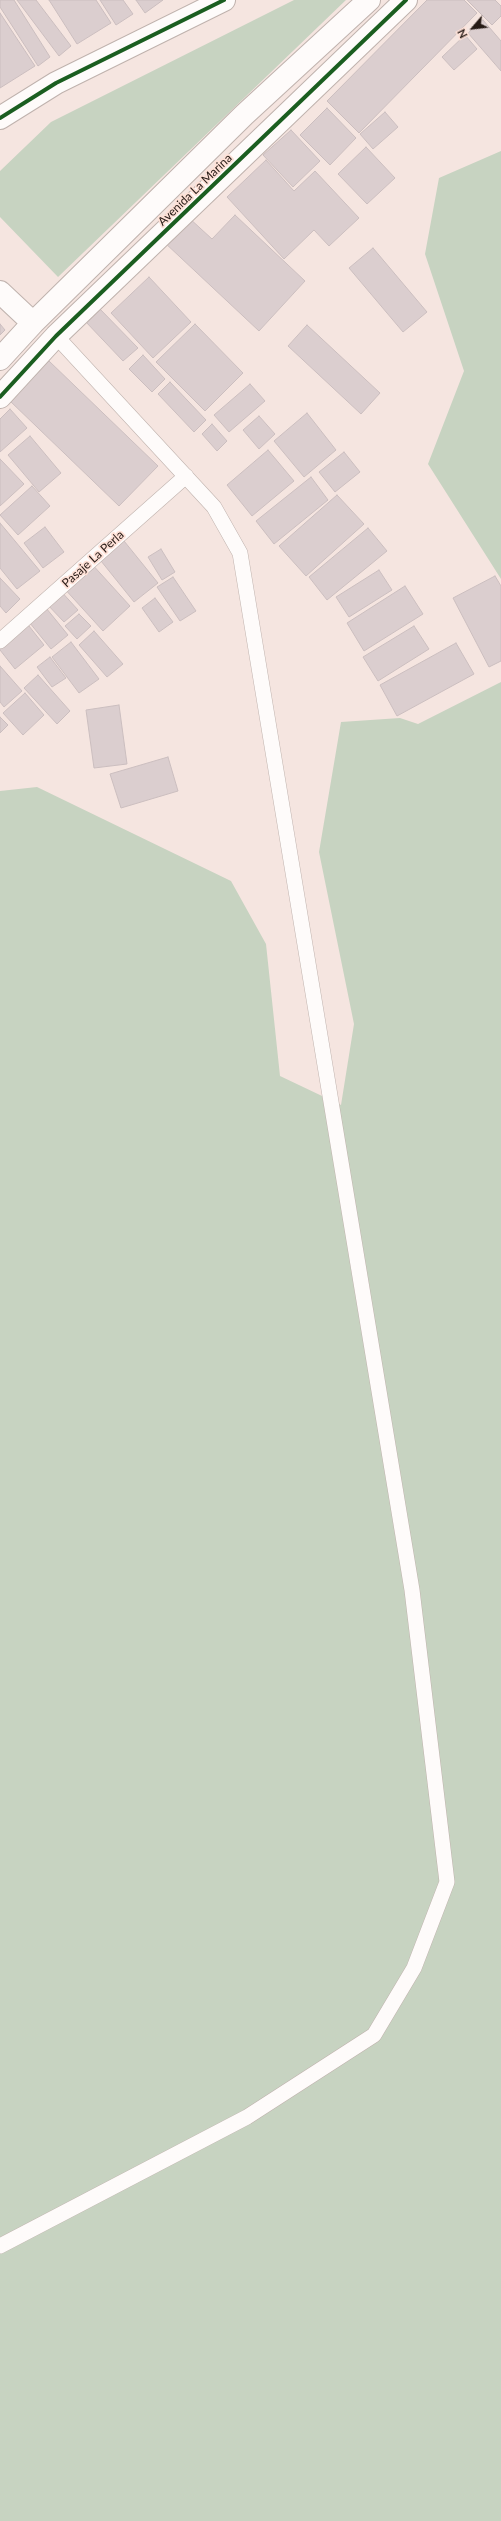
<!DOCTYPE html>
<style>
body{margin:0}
#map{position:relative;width:501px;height:2521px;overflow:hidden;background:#f5e5e0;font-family:Lato,sans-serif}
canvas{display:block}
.north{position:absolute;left:453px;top:8px;width:40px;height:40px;-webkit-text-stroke:3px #fee1d7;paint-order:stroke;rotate:242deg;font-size:11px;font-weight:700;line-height:16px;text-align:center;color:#261a15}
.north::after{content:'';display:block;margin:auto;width:14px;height:18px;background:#261a15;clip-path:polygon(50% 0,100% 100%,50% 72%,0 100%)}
</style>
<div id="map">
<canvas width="501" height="2521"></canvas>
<div class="north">N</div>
</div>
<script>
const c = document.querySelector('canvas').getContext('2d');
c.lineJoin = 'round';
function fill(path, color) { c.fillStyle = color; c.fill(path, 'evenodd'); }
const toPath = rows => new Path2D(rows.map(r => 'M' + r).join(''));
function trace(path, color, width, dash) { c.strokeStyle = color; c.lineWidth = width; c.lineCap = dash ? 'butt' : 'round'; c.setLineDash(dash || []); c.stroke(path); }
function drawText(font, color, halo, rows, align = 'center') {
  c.font = font + ' Lato,sans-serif'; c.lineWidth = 3.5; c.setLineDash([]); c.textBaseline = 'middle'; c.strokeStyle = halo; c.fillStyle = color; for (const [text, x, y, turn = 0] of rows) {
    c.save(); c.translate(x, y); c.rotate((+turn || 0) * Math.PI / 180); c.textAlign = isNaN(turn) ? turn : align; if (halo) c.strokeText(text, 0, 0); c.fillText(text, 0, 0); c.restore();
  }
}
const green = toPath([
 [294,0,346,0,58,277,0,217,0,171,51,122],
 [501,151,501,579,428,464,464,371,425,254,439,178],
 [501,682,501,2521,0,2521,0,791,37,787,231,881,266,944,280,1076,341,1105,354,1024,319,852,341,722,400,718,418,724]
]);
const building = toPath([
 [0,0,14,0,50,57,38,66,0,7,0,0],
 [17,0,36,0,71,46,59,56,17,0],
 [49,0,96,0,111,23,77,44,49,0],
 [100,0,123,0,133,14,116,25,100,0],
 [136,0,163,0,145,13,136,0],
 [427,0,464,0,477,13,359,133,327,101,427,0],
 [467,0,495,0,501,6,501,16,492,25,467,0],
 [0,13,35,66,0,88,0,13],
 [483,20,501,41,501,71,468,33,483,20],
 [465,35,477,49,454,70,442,57,465,35],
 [327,108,356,138,330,165,300,135,327,108],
 [385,112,398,127,373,149,360,134,385,112],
 [291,130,320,161,293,187,263,155,291,130],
 [366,147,395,178,367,204,338,174,366,147],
 [266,160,294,191,315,171,359,218,329,246,314,230,284,259,227,197,266,160],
 [235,215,305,281,259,331,164,242,188,217,212,239,235,215],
 [373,248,427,312,403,332,349,268,373,248],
 [149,277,191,322,153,358,111,313,149,277],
 [99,308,138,348,123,361,85,321,99,308],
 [0,324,5,330,0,335,0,324],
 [195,324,243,373,205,411,156,362,195,324],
 [307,325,380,393,361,414,288,346,307,325],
 [143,355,165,379,152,392,129,369,143,355],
 [49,361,158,466,119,506,10,401,49,361],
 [170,382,206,420,194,432,158,394,170,382],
 [250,384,265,401,229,432,214,415,250,384],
 [10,409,27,428,0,452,0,419,10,409],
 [307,413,336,450,304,477,274,441,307,413],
 [259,416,275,434,259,449,243,430,259,416],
 [212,424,227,441,217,451,202,434,212,424],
 [30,436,61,473,39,492,8,455,30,436],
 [268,450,294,481,252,516,227,485,268,450],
 [344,452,360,472,335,492,319,472,344,452],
 [0,459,24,484,0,506,0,459],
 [311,477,328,500,274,544,256,521,311,477],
 [32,486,50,506,18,535,0,515,32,486],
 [337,495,364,524,306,576,279,546,337,495],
 [0,523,40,571,17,589,0,568,0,523],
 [45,527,64,552,43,568,24,543,45,527],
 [368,528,387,551,327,600,309,577,368,528],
 [120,536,158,583,134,602,97,556,120,536],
 [161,549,175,572,162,580,148,557,161,549],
 [90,562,130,606,103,631,63,587,90,562],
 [379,570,392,590,349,617,336,597,379,570],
 [495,576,501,586,501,661,489,667,453,598,495,576],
 [173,577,196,611,180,621,157,587,173,577],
 [0,578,20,599,6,613,0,606,0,578],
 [405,586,423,614,364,651,347,623,405,586],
 [59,589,78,610,64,622,45,602,59,589],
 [155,598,173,622,159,632,142,608,155,598],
 [42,603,68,635,51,649,25,617,42,603],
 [79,614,91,626,77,639,65,626,79,614],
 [25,621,44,645,15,669,0,650,0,641,25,621],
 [414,626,429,649,378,681,363,657,414,626],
 [94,631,123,664,107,677,79,645,94,631],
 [71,642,99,679,79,693,52,657,71,642],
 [456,643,474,674,397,716,380,685,456,643],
 [50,657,66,678,52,687,37,667,50,657],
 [0,666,22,691,4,707,0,702,0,666],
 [38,675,70,711,57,724,24,688,38,675],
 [25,693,44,715,23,735,3,713,25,693],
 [119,705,127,764,94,768,86,710,119,705],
 [0,717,8,725,0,733,0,717],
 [168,757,178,791,121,808,110,774,168,757]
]);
const lane = toPath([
 [0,641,186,476],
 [0,2246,247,2117,374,2035,414,1968,447,1882,412,1590,240,553,214,507,56,336]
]);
const street = toPath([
 [0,118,56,83,224,0],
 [0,292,33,323],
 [0,359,33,323,244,115,369,0],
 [0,397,56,336,406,0]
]);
const cycleway = toPath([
 [0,118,56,83,224,0],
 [0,397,56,336,406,0]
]);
const streetNames = [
 ["Avenida La Marina",195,190,-44],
 ["Pasaje La Perla",93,559,-42]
];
fill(green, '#c7d3c1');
fill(building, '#dbcecf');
trace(building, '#cbbebf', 1);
trace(lane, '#bfb2ad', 16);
trace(street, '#bfb2ad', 24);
trace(lane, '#fefbfa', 15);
trace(street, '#fefbfa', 22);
trace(cycleway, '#1b5e20', 4);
drawText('12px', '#261a15', '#fee1d7', streetNames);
</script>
